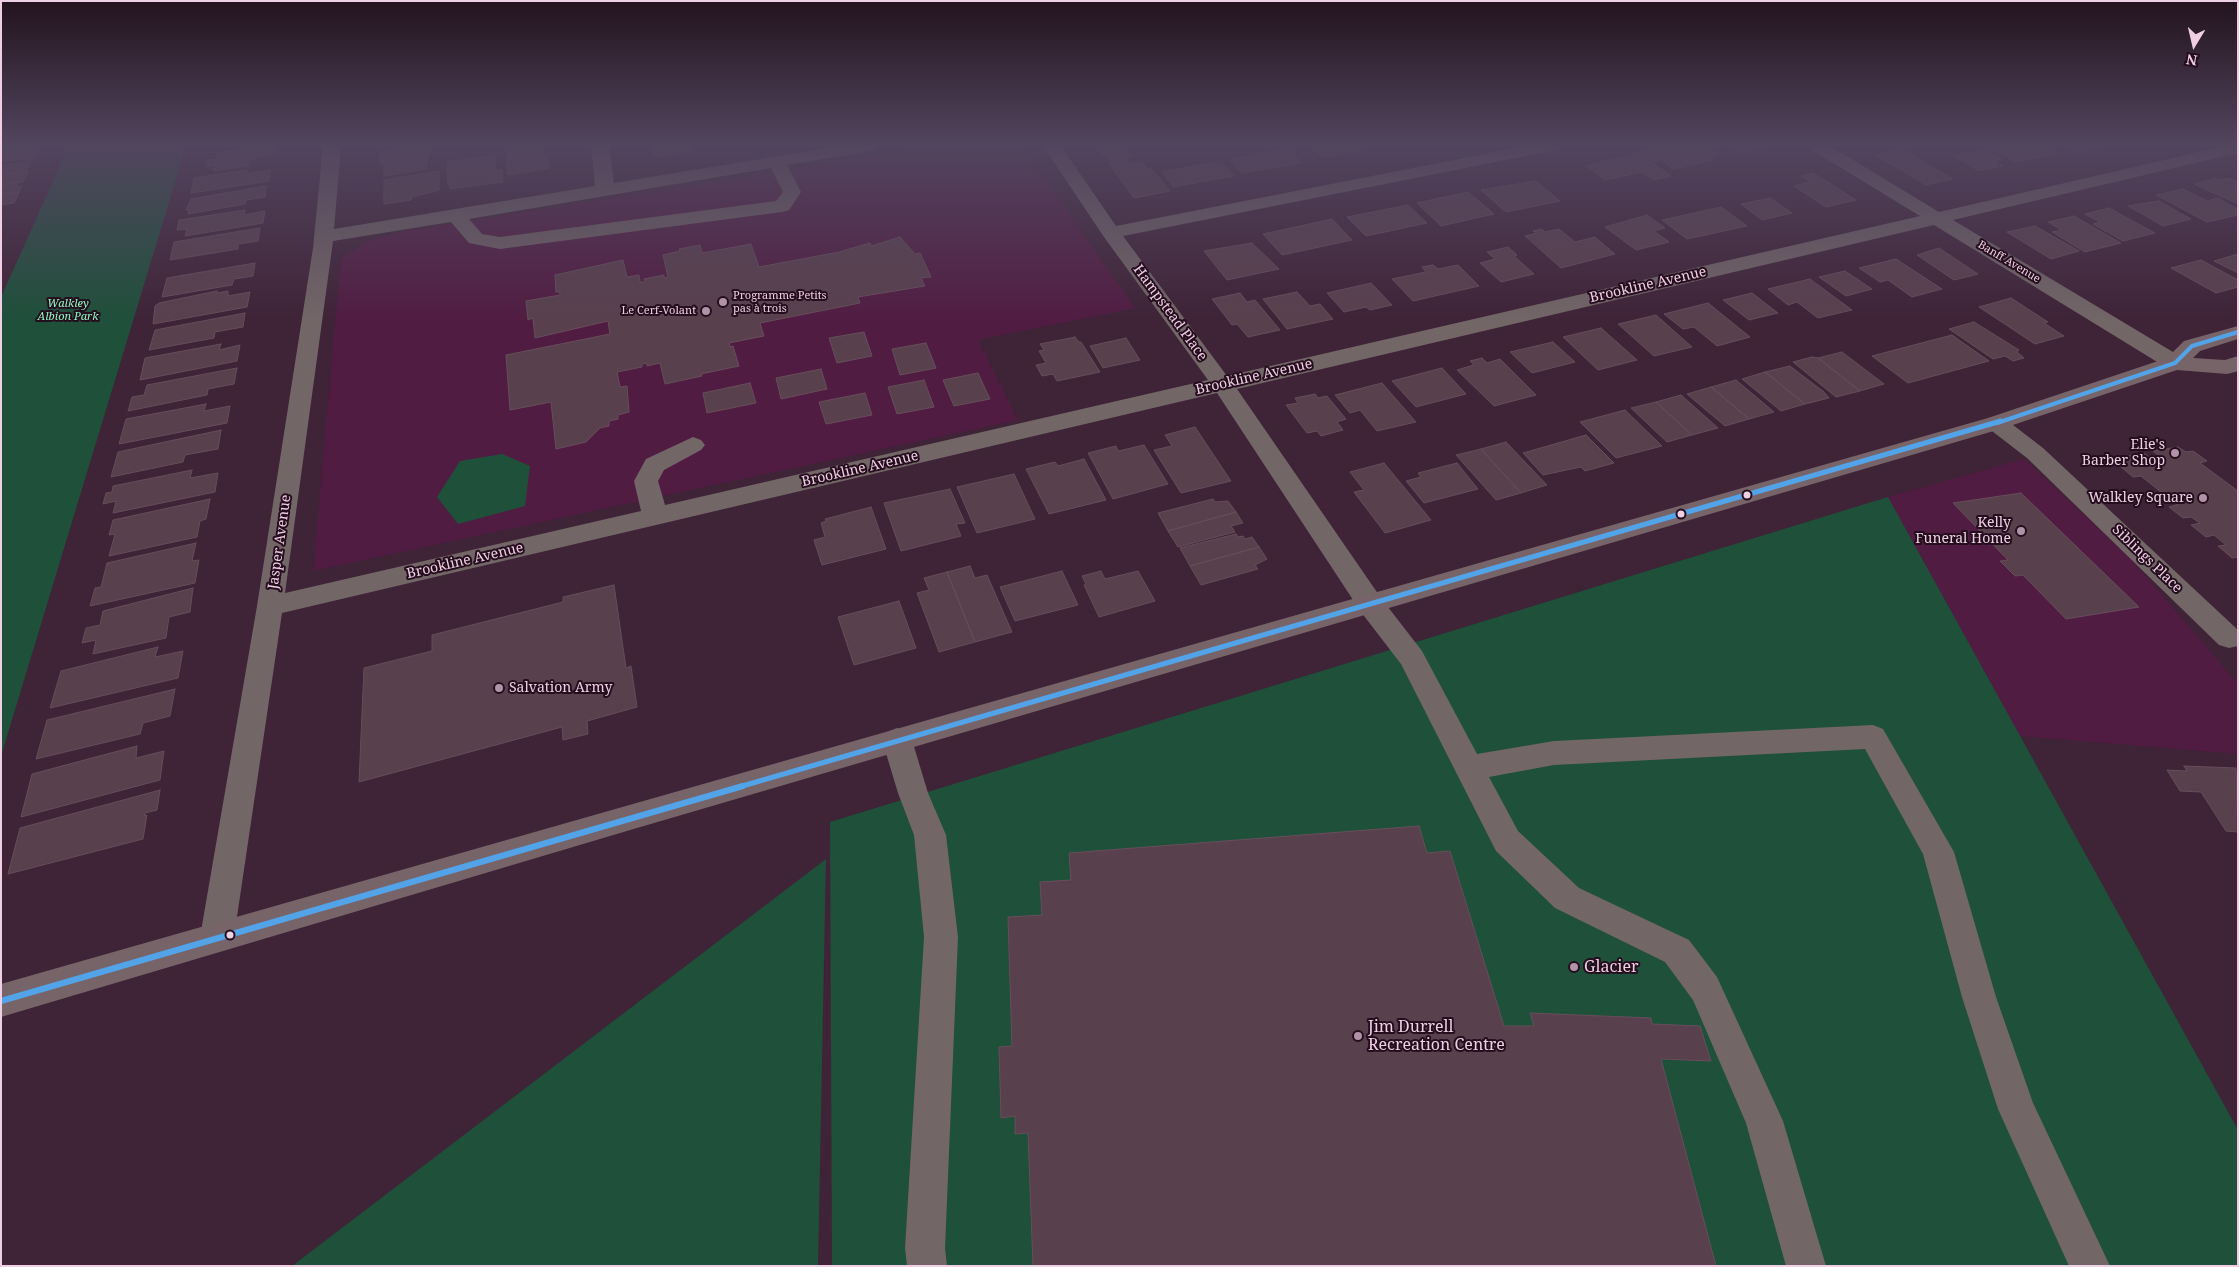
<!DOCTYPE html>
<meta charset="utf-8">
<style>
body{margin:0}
#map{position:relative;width:2239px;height:1267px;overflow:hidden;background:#3f2337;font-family:"Noto Serif",serif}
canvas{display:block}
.frame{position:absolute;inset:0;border:2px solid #efcfe3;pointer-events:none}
.north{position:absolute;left:2169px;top:20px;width:50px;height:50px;-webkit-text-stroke:4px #240d1d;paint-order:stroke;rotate:189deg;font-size:14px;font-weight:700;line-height:20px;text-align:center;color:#efcfe3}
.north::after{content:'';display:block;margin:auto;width:18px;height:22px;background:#efcfe3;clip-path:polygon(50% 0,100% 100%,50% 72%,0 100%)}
</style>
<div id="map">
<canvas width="2239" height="1267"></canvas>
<div class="frame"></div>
<div class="north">N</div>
</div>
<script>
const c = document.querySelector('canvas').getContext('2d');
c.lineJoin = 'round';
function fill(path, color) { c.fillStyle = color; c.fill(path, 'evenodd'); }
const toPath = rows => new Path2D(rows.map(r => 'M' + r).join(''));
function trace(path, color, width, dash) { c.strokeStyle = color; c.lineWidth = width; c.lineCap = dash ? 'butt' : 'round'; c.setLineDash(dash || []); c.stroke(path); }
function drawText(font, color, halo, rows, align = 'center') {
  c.font = font + ' "Noto Serif",serif'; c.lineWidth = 4; c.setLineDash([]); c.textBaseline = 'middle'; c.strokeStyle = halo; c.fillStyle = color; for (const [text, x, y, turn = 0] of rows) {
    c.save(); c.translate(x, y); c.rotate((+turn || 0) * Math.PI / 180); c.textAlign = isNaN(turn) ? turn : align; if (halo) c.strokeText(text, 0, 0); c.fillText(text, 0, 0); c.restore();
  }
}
const built = toPath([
 [925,146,1022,146,1135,308,978,340,1018,420,313,571,341,258,369,241,399,232,764,174],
 [2024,459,2131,559,2238,684,2238,754,2020,736,1888,497]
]);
const green = toPath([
 [69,146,186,146,1,756,1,297],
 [502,454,530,466,525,506,458,524,437,497,460,461],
 [1888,497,2238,1130,2238,1266,832,1266,830,822],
 [826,859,818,1266,292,1266]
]);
const building = toPath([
 [1,146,30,146,29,149,1,152,1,146],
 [262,146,275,146,274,153,249,160,248,166,213,171,215,165,206,167,207,160,216,159,217,153,262,146],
 [421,146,430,146,426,169,384,176,384,164,380,164,380,152,421,146],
 [505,146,543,146,544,157,548,156,550,168,508,175,505,146],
 [650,146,690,146,691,151,653,157,650,146],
 [1094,146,1131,146,1125,147,1132,156,1108,160,1094,146],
 [1310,146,1364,146,1367,148,1323,158,1310,146],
 [1666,146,1706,146,1719,155,1707,157,1713,161,1673,169,1662,160,1654,161,1640,151,1666,146],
 [1730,146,1770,146,1740,152,1730,146],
 [1987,146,2046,146,2059,153,2016,162,1987,146],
 [2064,146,2104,146,2075,152,2064,146],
 [41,147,35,158,1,162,1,152,41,147],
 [1288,148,1301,163,1242,173,1230,160,1288,148],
 [1902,149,1953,179,1926,185,1875,155,1902,149],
 [1986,150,2002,159,1994,161,2003,166,1979,171,1954,156,1986,150],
 [1639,153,1671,176,1654,180,1642,172,1605,180,1586,166,1639,153],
 [495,155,496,170,502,169,503,182,450,189,450,185,448,186,447,162,495,155],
 [1127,159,1130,163,1141,161,1148,170,1152,169,1170,191,1134,198,1108,162,1127,159],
 [31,161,26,171,1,175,1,165,31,161],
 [1220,161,1234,176,1173,187,1162,172,1220,161],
 [247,170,246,174,271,170,269,181,191,193,194,178,247,170],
 [29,171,23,182,1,185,1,175,29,171],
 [439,171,439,190,412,197,411,200,384,204,384,180,439,171],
 [1813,173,1825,180,1856,200,1826,207,1794,186,1810,182,1801,176,1813,173],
 [2216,178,2220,180,2229,178,2238,182,2238,204,2194,184,2216,178],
 [1536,181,1560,201,1506,212,1481,190,1536,181],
 [19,182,16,187,22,186,19,192,1,194,1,185,19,182],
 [266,186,265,197,246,200,245,204,188,214,189,210,186,210,191,199,266,186],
 [2183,189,2207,201,2218,198,2238,209,2238,215,2207,222,2156,195,2183,189],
 [19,192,14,203,1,205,1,194,19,192],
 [1468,192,1494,214,1441,226,1417,203,1468,192],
 [1770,198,1792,213,1762,220,1741,204,1770,198],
 [2159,201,2191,219,2163,226,2128,206,2159,201],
 [1408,205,1427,223,1366,236,1347,217,1408,205],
 [1721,207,1747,226,1687,239,1662,220,1721,207],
 [2109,208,2155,233,2123,241,2093,224,2100,222,2085,214,2109,208],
 [245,210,244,215,265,211,263,223,185,236,187,229,177,230,179,220,245,210],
 [1647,215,1665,228,1654,231,1669,242,1636,250,1605,227,1647,215],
 [2074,216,2121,243,2085,252,2052,232,2061,230,2048,222,2074,216],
 [1332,219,1352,240,1282,255,1263,234,1332,219],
 [2035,226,2079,251,2051,259,2007,232,2035,226],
 [260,228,258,241,238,244,238,249,170,260,174,242,260,228],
 [1542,229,1545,232,1559,229,1575,242,1595,237,1615,254,1561,268,1525,236,1537,233,1533,231,1542,229],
 [900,237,915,254,920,253,931,277,921,278,925,286,858,297,860,303,760,323,764,336,729,343,730,347,733,346,739,366,701,374,702,376,665,384,660,363,647,366,647,363,642,364,642,367,617,372,620,387,627,386,629,412,618,415,618,419,609,421,609,426,600,428,586,442,556,449,551,402,510,410,506,355,610,334,608,321,535,338,533,318,528,320,526,301,560,295,560,292,556,292,555,275,623,260,627,277,639,275,640,282,645,282,644,279,664,275,664,278,668,277,663,255,680,251,679,249,700,245,702,253,751,244,759,267,839,252,870,243,871,246,900,237],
 [1252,243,1279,269,1227,280,1204,251,1252,243],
 [1508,247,1517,255,1514,256,1534,274,1501,282,1480,263,1495,259,1487,252,1508,247],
 [1939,248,1978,274,1954,280,1917,255,1939,248],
 [2238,254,2238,273,2214,261,2238,254],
 [1896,259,1942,289,1912,297,1888,280,1880,282,1859,268,1896,259],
 [2201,260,2238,280,2238,287,2216,293,2171,268,2201,260],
 [255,263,253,276,234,279,232,285,162,297,167,278,255,263],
 [1433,265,1438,269,1458,265,1479,286,1413,301,1392,279,1426,272,1422,267,1433,265],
 [1845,271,1872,289,1846,296,1819,277,1845,271],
 [1810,279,1852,310,1818,318,1797,302,1788,305,1768,289,1810,279],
 [1371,283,1392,305,1370,310,1366,307,1344,312,1327,293,1371,283],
 [217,291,217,293,228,291,228,296,250,292,247,307,153,324,155,306,159,303,217,291],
 [1297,292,1310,306,1320,304,1333,319,1287,329,1263,299,1297,292],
 [1240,293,1247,302,1255,300,1280,330,1248,337,1237,324,1232,325,1212,299,1240,293],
 [1752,293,1778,313,1749,320,1723,300,1752,293],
 [2011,298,2048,322,2044,323,2064,336,2035,344,1979,307,2011,298],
 [1708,303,1750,337,1717,346,1694,327,1683,329,1664,314,1708,303],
 [245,313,243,327,215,332,214,338,149,350,155,330,245,313],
 [1656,315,1692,347,1654,356,1618,324,1656,315],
 [1974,322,2019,350,2017,352,2024,358,2013,361,2005,356,1993,359,1949,329,1974,322],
 [1601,328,1637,360,1598,370,1563,337,1601,328],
 [864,332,872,356,837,363,829,338,864,332],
 [1952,335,1989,361,1908,383,1872,356,1952,335],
 [1075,337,1079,342,1081,342,1100,372,1057,381,1053,374,1042,376,1036,365,1046,363,1039,351,1044,350,1040,344,1075,337],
 [1126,338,1140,360,1103,368,1090,346,1126,338],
 [1553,342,1575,362,1532,373,1510,352,1553,342],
 [926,343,936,368,900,375,892,349,926,343],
 [221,344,219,350,240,345,237,361,140,380,145,358,221,344],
 [1842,352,1884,384,1860,391,1818,358,1842,352],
 [1812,357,1818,358,1860,391,1836,397,1793,362,1812,357],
 [1482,358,1487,363,1500,359,1536,395,1494,406,1457,370,1474,365,1470,361,1482,358],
 [1790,366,1824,392,1829,398,1805,404,1765,372,1790,366],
 [237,368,234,384,208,389,207,395,128,411,132,397,144,395,147,385,237,368],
 [1442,368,1466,394,1416,407,1392,381,1442,368],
 [821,369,827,389,781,399,776,378,821,369],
 [1765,372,1805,404,1781,411,1742,379,1765,372],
 [978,373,990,399,954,406,943,380,978,373],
 [924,380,934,407,897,414,888,387,924,380],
 [1736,380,1774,412,1749,419,1711,387,1736,380],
 [750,383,756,403,707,413,703,393,750,383],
 [1382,383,1416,422,1377,431,1360,410,1350,413,1335,395,1382,383],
 [1711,387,1749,419,1725,426,1687,394,1711,387],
 [865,393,872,415,826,424,819,402,865,393],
 [1315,394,1318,398,1327,396,1346,419,1337,422,1343,430,1321,436,1317,431,1307,433,1286,405,1298,403,1295,398,1315,394],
 [1681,395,1718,428,1692,435,1656,402,1681,395],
 [1656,402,1692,435,1667,442,1631,408,1656,402],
 [206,404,204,411,230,406,227,423,119,444,126,419,206,404],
 [1625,410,1662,446,1616,458,1580,422,1625,410],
 [1195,427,1231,481,1181,493,1154,450,1172,446,1165,435,1195,427],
 [221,430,218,449,185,455,183,462,111,477,118,452,221,430],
 [1586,435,1614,463,1585,471,1581,467,1543,475,1523,453,1586,435],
 [1506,442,1547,485,1521,493,1481,449,1506,442],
 [1144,445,1168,484,1113,499,1088,453,1116,446,1118,451,1144,445],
 [2178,447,2186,452,2193,451,2207,461,2200,463,2238,491,2238,557,2232,558,2218,546,2226,545,2214,535,2206,537,2191,525,2200,523,2191,517,2183,518,2169,507,2177,505,2141,476,2133,477,2120,466,2127,465,2119,458,2144,453,2149,457,2159,456,2153,451,2178,447],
 [1481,449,1521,493,1496,500,1456,455,1481,449],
 [1084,459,1106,500,1049,514,1026,469,1055,462,1058,466,1084,459],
 [1384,463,1431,520,1385,533,1354,492,1364,490,1350,472,1384,463],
 [1457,463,1478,489,1424,503,1406,481,1421,477,1418,473,1457,463],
 [192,470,190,478,218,473,215,492,113,513,116,501,103,504,106,493,112,492,113,486,192,470],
 [1014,474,1035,519,977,533,957,487,1014,474],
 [950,489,965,523,956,524,961,536,901,551,884,503,950,489],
 [2021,493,2139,607,2066,619,2023,575,2015,576,2000,561,2008,560,1953,503,2021,493],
 [210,499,206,519,200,521,197,537,109,556,115,534,109,535,113,520,210,499],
 [1213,499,1215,502,1228,501,1236,512,1168,531,1158,513,1213,499],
 [871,507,886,549,822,565,814,540,825,537,821,523,826,521,825,519,871,507],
 [1236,512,1243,523,1231,526,1235,532,1178,547,1168,531,1236,512],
 [1236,534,1238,537,1243,536,1245,539,1252,537,1259,547,1190,566,1180,548,1236,534],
 [196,543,192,561,199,560,195,583,90,606,95,588,101,587,107,563,196,543],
 [1259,547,1267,559,1255,565,1258,569,1201,585,1190,566,1259,547],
 [970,566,975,578,987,575,1012,632,975,642,947,572,970,566],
 [1062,571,1078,605,1015,621,1000,587,1062,571],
 [1101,571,1105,579,1138,571,1155,601,1099,617,1084,585,1086,584,1082,576,1101,571],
 [947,572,975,642,939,652,917,593,929,590,924,578,947,572],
 [614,585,626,668,631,666,637,707,587,721,588,734,563,740,562,727,359,782,364,668,432,651,432,635,563,602,563,597,614,585],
 [193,588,190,612,169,617,166,638,93,654,96,640,82,643,86,628,100,625,103,611,193,588],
 [899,601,916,648,854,665,838,617,899,601],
 [158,647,155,657,183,651,178,678,50,708,61,671,158,647],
 [175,689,170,716,143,723,140,734,36,759,47,720,175,689],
 [137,746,136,758,164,751,160,780,21,817,32,774,137,746],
 [2184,766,2236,768,2238,832,2226,831,2201,792,2180,791,2167,770,2187,771,2184,766],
 [160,790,157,810,145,813,144,816,147,815,143,839,8,874,20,828,160,790],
 [1419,826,1427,853,1450,851,1504,1026,1534,1026,1530,1013,1651,1018,1652,1024,1700,1026,1711,1061,1661,1059,1716,1266,1033,1266,1028,1133,1015,1134,1015,1116,1001,1118,999,1047,1012,1046,1008,917,1042,915,1040,882,1071,880,1069,853,1419,826]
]);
const minor = toPath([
 [323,146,341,146,334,229,595,186,591,146,609,146,614,183,840,146,879,146,876,150,870,151,787,165,801,192,789,210,782,212,500,249,469,243,451,222,333,241,285,593,641,511,634,481,646,459,693,437,701,440,705,445,701,450,664,470,658,481,665,505,1208,380,1104,237,1043,146,1061,146,1116,226,1526,146,1560,146,1557,150,1551,151,1123,236,1227,376,1920,216,1812,150,1809,146,1830,146,1939,212,2225,146,2238,146,2238,153,1953,220,2183,358,2186,363,2183,368,2175,370,2167,368,1934,225,1237,389,1381,598,1422,651,1477,754,1554,741,1873,725,1883,729,1954,852,1996,997,2033,1103,2110,1266,2069,1266,1998,1109,1962,997,1923,854,1865,749,1554,765,1489,777,1518,831,1579,888,1689,940,1717,977,1783,1121,1826,1266,1786,1266,1746,1123,1693,1000,1665,962,1555,908,1496,851,1401,664,1361,612,1217,393,282,613,234,937,229,948,217,952,205,948,200,937,257,606,313,248,323,146],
 [771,168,783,192,776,201,500,237,482,234,469,219,771,168],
 [1996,416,2004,418,2043,448,2238,630,2238,646,2229,648,2219,645,2027,458,1988,428,1984,423,1988,418,1996,416],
 [897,728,907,732,912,740,928,793,946,835,958,937,945,1248,947,1266,907,1266,905,1248,924,937,914,835,898,793,882,740,887,732,897,728]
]);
const major = toPath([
 [2238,326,2238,339,2200,351,2193,358,2225,360,2238,356,2238,371,2235,372,2227,374,2177,370,2004,428,637,828,1,1017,1,984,1988,418,2167,358,2184,341,2238,326]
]);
const bus1Far2 = toPath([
 [1997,423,2175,363,2192,346,2238,332]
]);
const bus1Far1 = toPath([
 [739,787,2001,421]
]);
const bus1 = toPath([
 [1,1001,743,786]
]);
const markers = [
 [723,302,5,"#b193a7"],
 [706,311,5,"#b193a7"],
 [2175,453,5,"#b193a7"],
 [1747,495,4.5,"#efcfe3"],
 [2203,498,5,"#b193a7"],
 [1681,514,4.5,"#efcfe3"],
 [2021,531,5,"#b193a7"],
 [499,688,5,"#b193a7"],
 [230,935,4.5,"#efcfe3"],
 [1574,967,5,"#b193a7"],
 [1358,1036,5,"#b193a7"]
];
const farStreetnames = [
 ["Banff Avenue",2009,262,31]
];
const farPoinames = [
 ["Programme Petits",733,296],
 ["pas à trois",733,309],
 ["Le Cerf-Volant",696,311,"right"]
];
const farParknames = [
 ["Walkley",68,304],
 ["Albion Park",68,317]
];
const streetNames = [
 ["Brookline Avenue",1648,285,-13],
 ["Hampstead Place",1170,313,54],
 ["Brookline Avenue",1254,377,-13],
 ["Brookline Avenue",860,469,-13],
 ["Jasper Avenue",280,542,-82],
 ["Siblings Place",2147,559,44],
 ["Brookline Avenue",465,561,-13]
];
const poiNames = [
 ["Elie's",2165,445],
 ["Barber Shop",2165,461],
 ["Walkley Square",2193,498],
 ["Kelly",2011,523],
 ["Funeral Home",2011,539],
 ["Salvation Army",509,688,"left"]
];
const nearPoinames = [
 ["Glacier",1584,967],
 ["Jim Durrell",1368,1027],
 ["Recreation Centre",1368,1045]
];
fill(built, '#511c42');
fill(green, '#1e503a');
fill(building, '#59404d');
trace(building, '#674d5b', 1);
fill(minor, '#736667');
fill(major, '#776469');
trace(bus1Far2, '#53a3e8', 4);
trace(bus1Far1, '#53a3e8', 5);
trace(bus1, '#53a3e8', 6);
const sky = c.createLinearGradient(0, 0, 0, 323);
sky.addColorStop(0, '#23131e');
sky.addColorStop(0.45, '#52455e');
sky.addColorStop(1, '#52455e00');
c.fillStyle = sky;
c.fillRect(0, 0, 2239, 323);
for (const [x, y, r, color] of markers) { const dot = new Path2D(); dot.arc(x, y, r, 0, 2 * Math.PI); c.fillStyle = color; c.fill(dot); trace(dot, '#240d1d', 2); }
drawText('11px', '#efcfe3', '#240d1d', farStreetnames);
drawText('11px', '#efcfe3', '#240d1d', farPoinames, 'left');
drawText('italic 11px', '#92f9c4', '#240d1d', farParknames);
drawText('14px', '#efcfe3', '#240d1d', streetNames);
drawText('14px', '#efcfe3', '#240d1d', poiNames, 'right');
drawText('16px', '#efcfe3', '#240d1d', nearPoinames, 'left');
</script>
